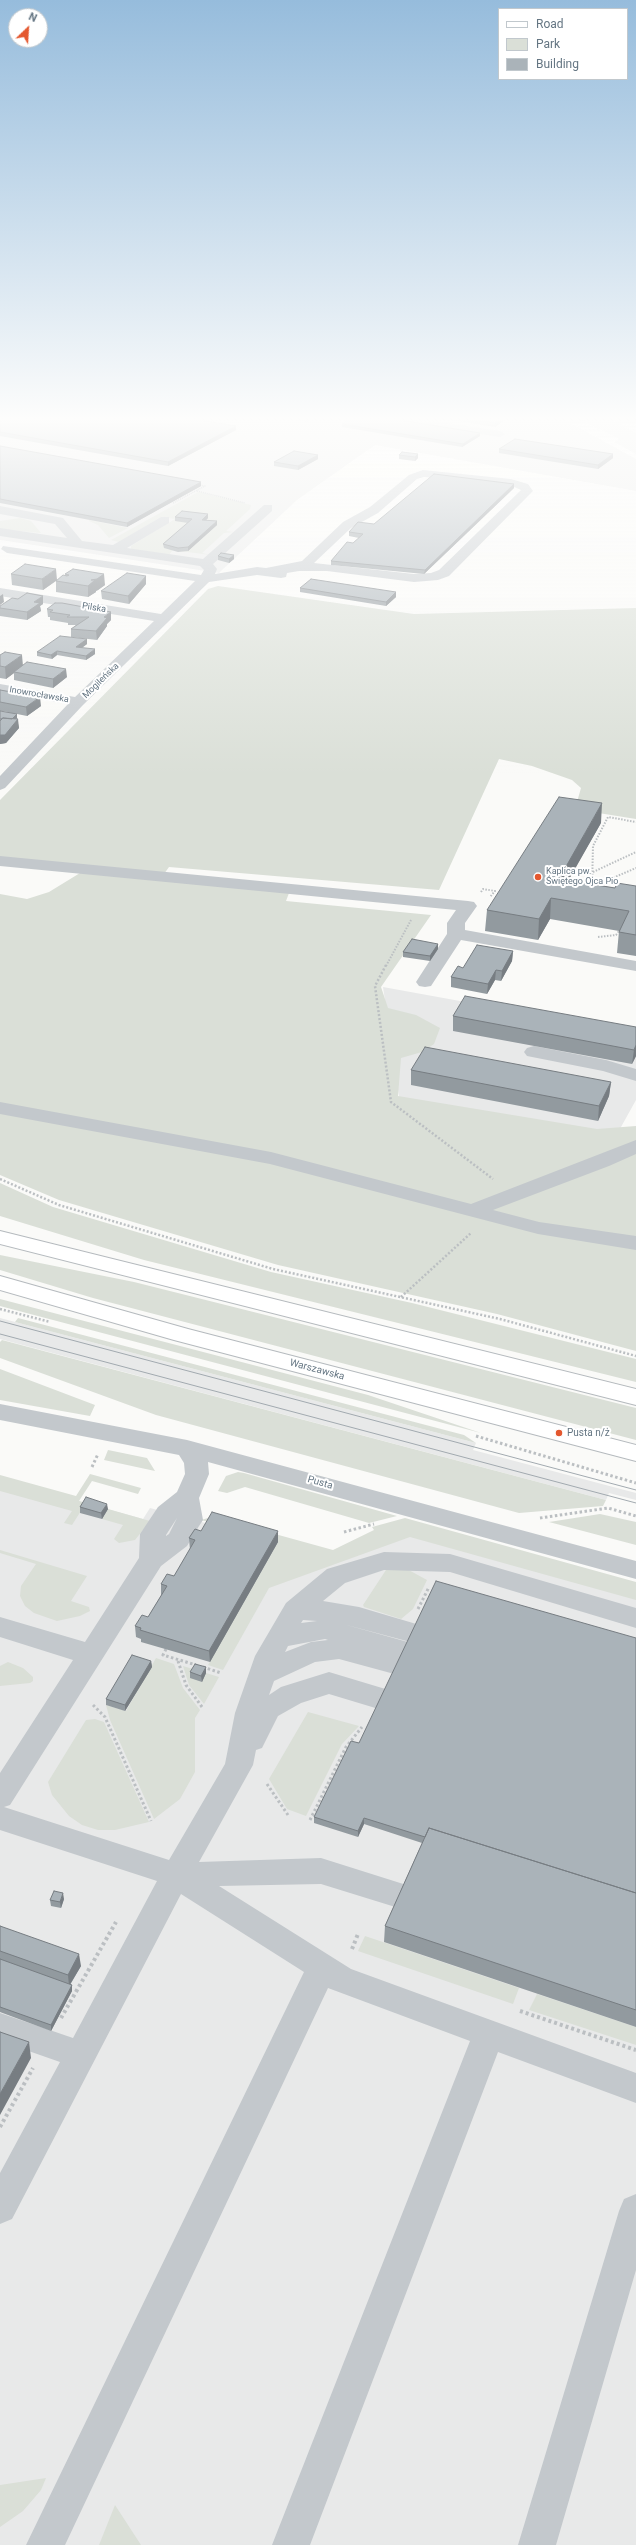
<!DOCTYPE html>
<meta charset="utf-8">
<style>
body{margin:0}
#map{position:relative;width:636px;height:2545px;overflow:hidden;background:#fafaf8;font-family:Roboto,sans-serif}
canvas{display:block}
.legend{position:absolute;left:498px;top:8px;width:130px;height:72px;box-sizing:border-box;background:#fff;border:1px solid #c1c8cd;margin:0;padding:5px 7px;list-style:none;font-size:12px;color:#657683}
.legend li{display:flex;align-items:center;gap:8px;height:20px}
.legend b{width:20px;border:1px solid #c1c8cd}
.north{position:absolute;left:8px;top:8px;width:40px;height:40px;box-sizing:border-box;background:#fff;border:1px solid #c1c8cd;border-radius:50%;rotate:25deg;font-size:11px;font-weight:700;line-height:16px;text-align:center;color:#657683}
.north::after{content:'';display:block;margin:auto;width:14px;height:18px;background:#e4572e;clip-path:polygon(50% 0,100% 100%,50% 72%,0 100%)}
</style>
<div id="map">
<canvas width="636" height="2545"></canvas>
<ul class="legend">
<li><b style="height:5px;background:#fff"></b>Road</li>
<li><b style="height:11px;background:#dadfd7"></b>Park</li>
<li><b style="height:11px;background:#aab3b9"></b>Building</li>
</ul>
<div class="north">N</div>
</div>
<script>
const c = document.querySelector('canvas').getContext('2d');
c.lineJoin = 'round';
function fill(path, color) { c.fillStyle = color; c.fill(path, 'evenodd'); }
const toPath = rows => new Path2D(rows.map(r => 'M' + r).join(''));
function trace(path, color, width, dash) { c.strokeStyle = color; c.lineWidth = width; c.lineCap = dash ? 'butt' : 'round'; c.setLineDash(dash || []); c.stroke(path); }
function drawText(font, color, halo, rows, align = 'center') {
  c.font = font + ' Roboto,sans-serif'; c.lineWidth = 4; c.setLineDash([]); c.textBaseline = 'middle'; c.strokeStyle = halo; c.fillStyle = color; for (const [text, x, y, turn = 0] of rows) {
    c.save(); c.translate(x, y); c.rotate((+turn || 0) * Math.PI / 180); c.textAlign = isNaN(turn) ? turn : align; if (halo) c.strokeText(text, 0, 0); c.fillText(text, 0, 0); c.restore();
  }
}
const built = toPath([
 [0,420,565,420,636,459,636,491,375,445,297,500,219,573,0,540],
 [581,420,612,420,636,433,636,454,614,442,620,439],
 [383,987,636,1033,636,1100,616,1136,399,1097],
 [0,1318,476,1443,473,1450,636,1493,636,1500,609,1493,606,1500,0,1339],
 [0,1479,143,1519,150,1508,323,1555,388,1528,636,1597,636,2545,0,2545]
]);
const green = toPath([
 [198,492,251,505,250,509,226,531,234,532,224,533,202,553,211,555,179,551,188,551,216,525,175,521,192,523,169,555,131,549,131,546,175,519,161,517,119,542,111,540],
 [20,518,31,521,41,533,0,529,0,521],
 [89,521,89,520,128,528,109,538,98,525],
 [218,586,414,614,636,608,636,819,586,811,577,802,581,788,572,780,532,766,499,759,439,890,169,867,164,874,0,857,0,800,208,589],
 [80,873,289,893,286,901,431,915,381,987,388,1008,416,1015,440,1028,434,1044,422,1052,401,1058,398,1096,597,1129,636,1126,636,1351,497,1314,278,1265,59,1200,0,1175,0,894,27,899,49,892],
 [0,1183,53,1207,271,1272,412,1303,636,1359,636,1382,144,1260,0,1216],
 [0,1255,134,1282,636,1408,636,1440,93,1298,0,1270],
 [0,1299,368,1395,481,1433,0,1306],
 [18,1318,464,1435,476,1443,15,1322],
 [2,1340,225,1399,606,1500,603,1506,519,1513,156,1415,0,1358,0,1342],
 [0,1369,95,1405,90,1416,0,1400],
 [108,1450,147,1458,155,1471,104,1460],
 [238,1472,244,1473,397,1516,369,1523,245,1487,227,1493,218,1491,226,1476],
 [90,1474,141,1488,138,1494,92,1481,79,1501,86,1503,72,1525,64,1523,72,1511,0,1491,0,1475,76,1496],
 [108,1509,150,1521,135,1540,119,1543,114,1539,123,1525,102,1519],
 [600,1514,636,1522,636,1545,549,1522],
 [208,1518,217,1518,333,1550,374,1530,372,1527,405,1518,636,1582,636,1600,410,1537,269,1588,223,1670,208,1665,278,1542,201,1520],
 [0,1550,87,1576,71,1601,89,1607,90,1611,80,1616,57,1621,34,1613,25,1606,20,1596,21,1586,36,1564,0,1553],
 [405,1568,427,1580,413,1609,401,1619,364,1607,363,1605,386,1570],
 [156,1658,174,1664,183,1688,200,1710,195,1718,195,1772,180,1799,154,1819,110,1720,106,1705,126,1711],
 [8,1662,23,1668,33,1677,33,1681,30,1683,0,1686,0,1666],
 [183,1666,219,1677,204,1704,189,1685],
 [308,1712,359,1726,342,1744,306,1816,287,1809,269,1779],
 [95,1719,104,1722,149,1822,115,1830,98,1830,82,1825,69,1816,52,1795,48,1782,86,1720],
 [365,1936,519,1988,513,2004,358,1951],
 [537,1994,636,2027,636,2045,529,2010],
 [46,2478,41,2490,23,2511,0,2527,0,2485],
 [115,2505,141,2545,99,2545]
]);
const pathFar4 = toPath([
 [197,491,245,503],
 [173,503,205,486,199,485]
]);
const pathFar3 = toPath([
 [593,872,636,852],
 [594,886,636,868],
 [592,887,593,846,608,817,636,822],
 [481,892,483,889,495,891,490,897],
 [598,937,616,935,619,931],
 [386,966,411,920]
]);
const pathFar2 = toPath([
 [386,965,375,986,391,1102,493,1179],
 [0,1179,59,1205,273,1269,500,1319,636,1356],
 [401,1297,471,1233],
 [0,1309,50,1322]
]);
const pathFar1 = toPath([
 [476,1436,636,1483],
 [92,1467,98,1454],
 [540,1518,608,1508,636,1516],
 [344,1532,374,1524],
 [418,1609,429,1587],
 [166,1649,163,1655,196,1665],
 [178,1661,186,1685,202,1707],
 [203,1667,221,1673],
 [93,1705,105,1717,151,1821],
 [267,1784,288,1815],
 [310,1820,346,1747,362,1727]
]);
const path = toPath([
 [352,1949,358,1934],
 [520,2011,636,2050],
 [61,2018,116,1922],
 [0,2127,33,2068]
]);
const minor = toPath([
 [404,420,429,420,500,431,505,434,500,437,409,423,404,420],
 [423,470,511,479,528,484,533,491,449,576,438,580,414,582,327,571,299,571,287,573,286,577,281,578,257,575,209,582,83,705,5,788,0,790,0,776,68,704,0,692,0,684,75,697,154,621,0,596,0,588,161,614,195,581,7,553,1,549,3,546,201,575,204,570,200,566,0,536,0,528,67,538,55,524,0,514,0,506,63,518,82,541,113,545,161,517,169,517,169,523,127,548,203,559,264,505,272,505,272,511,213,564,217,569,215,574,257,567,266,568,302,561,343,522,370,507,409,475,423,470],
 [424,477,510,485,521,490,439,570,431,573,414,574,314,563,351,528,378,513,417,479,424,477],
 [0,856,468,901,474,902,477,906,465,923,465,930,636,961,636,971,461,940,431,986,425,987,419,986,416,982,447,934,447,923,456,910,0,866,0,856],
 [534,1046,606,1060,636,1069,636,1081,603,1071,527,1056,524,1052,527,1048,534,1046],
 [0,1102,271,1152,471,1204,636,1140,636,1154,609,1166,493,1210,539,1222,636,1236,636,1250,538,1234,270,1164,0,1114,0,1102],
 [0,1404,187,1440,636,1561,636,1579,208,1462,209,1474,199,1498,203,1520,199,1526,187,1546,161,1566,10,1805,4,1807,169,1860,225,1764,235,1713,255,1656,286,1603,327,1569,384,1552,450,1554,636,1608,636,1628,450,1572,384,1570,345,1583,323,1601,359,1607,423,1626,427,1633,423,1640,414,1643,343,1624,415,1644,419,1651,415,1658,409,1660,412,1665,408,1672,398,1675,339,1659,315,1662,274,1681,269,1695,281,1687,329,1672,392,1691,396,1699,392,1707,382,1710,329,1694,301,1703,278,1716,262,1748,256,1750,253,1765,199,1862,321,1858,416,1888,420,1897,416,1906,405,1910,321,1884,219,1886,351,1969,636,2073,636,2103,498,2052,310,2545,272,2545,470,2041,328,1988,65,2545,26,2545,304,1972,181,1894,12,2219,0,2224,0,2173,60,2062,0,2041,0,2013,73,2038,157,1881,0,1830,0,1773,73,1660,0,1637,0,1617,85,1642,139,1558,140,1534,158,1507,177,1492,185,1474,184,1463,179,1455,0,1420,0,1404],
 [177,1518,169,1534,166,1536,166,1535,177,1518],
 [303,1620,317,1621,301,1623,303,1620],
 [325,1639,328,1640,311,1642,285,1652,288,1646,325,1639],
 [636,2194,636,2270,556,2545,518,2545,619,2211,624,2199,636,2194]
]);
const major = toPath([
 [0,1231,636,1389,636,1405,0,1244,0,1231],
 [0,1276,188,1329,636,1445,636,1461,174,1340,0,1290,0,1276]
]);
const tram = toPath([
 [0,1321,636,1490],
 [0,1334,636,1503]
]);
const wall = toPath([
 [0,420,236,430,168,466,0,436],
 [296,420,310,420,307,422],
 [452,420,505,420,495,427],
 [342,424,480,436,462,447,342,427],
 [0,446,201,486,127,527,0,503],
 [499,449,613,458,598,469,499,453],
 [418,454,418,458,415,461,399,459,399,455],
 [318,459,298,470,274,466,274,462],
 [514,488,424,574,331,565,331,561,353,543,359,538,349,536,349,532,374,524],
 [175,517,208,518,206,520,217,525,188,551,178,552,164,548,163,544,188,523,175,521],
 [218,556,234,559,229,563,218,560],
 [11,574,57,580,65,576,65,574,105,585,98,590,96,591,96,592,88,597,56,592,56,581,43,590,12,585],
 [146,584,129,604,102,599,101,591],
 [300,588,396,597,386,606,300,592],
 [18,599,43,604,40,606,41,611,27,620,0,616,0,606],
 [47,609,111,620,107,624,107,626,97,640,71,637,71,629,76,625,68,625,68,623,50,620,50,617,48,617],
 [87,639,87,644,82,648,95,654,86,660,57,655,52,659,37,656,37,652],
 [0,655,23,665,67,677,53,688,14,680,14,673,6,679,0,678],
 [0,690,41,706,27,716,17,714,17,719,19,728,6,743,0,744,0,712,8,712,0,711],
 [601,823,568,880,615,888,636,886,636,956,617,953,619,931,550,919,538,940,485,931,487,910],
 [438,944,438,949,430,961,403,957,403,952],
 [513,951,512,961,501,981,495,980,487,994,451,987,451,977,463,968],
 [453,1016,636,1027,636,1056,632,1064,453,1031],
 [411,1070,611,1082,609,1096,598,1121,411,1085],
 [80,1507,108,1509,102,1519,80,1513],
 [201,1531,278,1542,210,1662,141,1642,141,1639,136,1637,135,1626,148,1617,161,1596,161,1584,174,1576,190,1550,189,1538],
 [636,1638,636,2027,384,1942,385,1926,422,1843,364,1824,358,1837,314,1823,314,1817,359,1743],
 [151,1661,152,1667,125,1711,106,1705,106,1699],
 [190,1672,206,1673,202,1682,190,1678],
 [64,1899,61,1908,51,1906,50,1900],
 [0,1926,81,1966,70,1985,72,1985,72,1991,51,2031,0,2012]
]);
const shadedWall = toPath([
 [500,420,505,420,495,427,495,423],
 [236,426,236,430,168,466,168,462],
 [480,433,480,436,462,447,463,444],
 [418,454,418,458,415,461,415,457],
 [613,454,613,458,598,469,598,465],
 [318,455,318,459,298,470,298,466],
 [201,482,201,486,127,527,127,523],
 [514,484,514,488,424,574,425,570],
 [208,514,208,518,202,524,202,520],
 [217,521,217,525,188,551,188,547],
 [234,555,234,559,229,563,229,559],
 [56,569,57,580,43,590,42,579],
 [104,574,105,585,98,590,96,591,96,592,88,597,88,586,91,580],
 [146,576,146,584,129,604,128,596],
 [396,592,396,597,386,606,386,602],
 [3,594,4,602,0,605,0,596],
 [43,596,43,604,40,606,41,611,27,620,27,612,34,602],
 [111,612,111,620,107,624,107,626,97,640,96,631,104,617],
 [87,639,87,644,77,651,76,647],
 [95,649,95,654,86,660,86,656],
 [57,651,57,655,52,659,51,655],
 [22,655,23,666,14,672,14,673,6,679,5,667],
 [66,669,67,677,53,688,53,679],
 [40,697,41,706,27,716,26,707],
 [17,714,17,718,11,725,10,721],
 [18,719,19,728,6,743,0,744,0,735],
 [602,803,601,823,558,899,559,879],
 [551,898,550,919,538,940,539,919],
 [438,944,438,949,430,961,430,956],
 [513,951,512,961,501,981,502,971],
 [496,970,495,980,487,994,488,984],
 [636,1045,636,1056,632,1064,634,1050],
 [611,1082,609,1096,598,1121,599,1106],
 [107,1504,108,1509,102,1519,101,1513],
 [278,1531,278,1542,210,1662,209,1651],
 [151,1661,152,1667,125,1711,125,1705],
 [206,1667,206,1673,202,1682,201,1676],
 [364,1818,364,1824,358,1837,358,1831],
 [63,1893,64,1899,61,1908,60,1902],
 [79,1954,81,1966,69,1986,68,1975],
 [72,1985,72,1991,51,2031,51,2025],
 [29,2042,31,2058,0,2115,0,2094]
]);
const building = toPath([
 [0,420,200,420,236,426,168,462,0,432,0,420],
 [348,420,400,420,480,433,463,444,342,424,348,420],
 [476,420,500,420,495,423,476,420],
 [515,439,613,454,598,465,499,449,515,439],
 [0,446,201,482,127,523,0,499,0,446],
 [294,451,318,455,298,466,274,462,294,451],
 [402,452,418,454,415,457,399,455,402,452],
 [434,474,514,484,425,570,331,561,347,542,353,543,363,534,349,532,358,522,374,524,434,474],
 [182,511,208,514,202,520,217,521,188,547,178,548,163,544,192,519,175,517,182,511],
 [221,553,234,555,229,559,218,556,221,553],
 [25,564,56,569,42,579,11,574,25,564],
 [73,569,104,574,97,579,91,580,95,580,88,586,56,581,63,575,67,576,69,575,65,574,73,569],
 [127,573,146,576,128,596,101,591,127,573],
 [311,579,396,592,386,602,300,588,311,579],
 [27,593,43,596,34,602,40,603,27,612,0,608,0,606,12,598,18,599,27,593],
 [55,603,62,603,111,612,104,617,107,618,96,631,71,629,89,617,67,617,70,615,50,612,53,610,47,609,55,603],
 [60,636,87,639,76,647,95,649,86,656,57,651,51,655,37,652,60,636],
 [5,652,22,655,5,667,0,666,0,655,5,652],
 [27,662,66,669,53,679,14,672,27,662],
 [0,690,40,697,26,707,0,702,0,690],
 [0,711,17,714,12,719,3,718,1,719,0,719,0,711],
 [3,718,18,719,5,735,0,735,0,721,3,718],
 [559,797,602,803,559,879,615,888,617,883,636,886,636,935,619,932,629,911,551,898,539,919,487,910,559,797],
 [412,939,438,944,430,956,403,952,412,939],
 [477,945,513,951,502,971,496,970,488,984,451,977,458,966,463,968,477,945],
 [465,996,636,1027,636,1045,634,1050,453,1016,465,996],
 [425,1047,611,1082,599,1106,411,1070,425,1047],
 [86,1497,107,1504,101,1513,80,1507,86,1497],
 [212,1512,278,1531,209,1651,140,1630,141,1628,135,1626,142,1615,148,1617,167,1586,161,1584,167,1574,174,1576,195,1540,189,1538,195,1529,201,1531,212,1512],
 [436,1581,636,1638,636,1893,429,1828,425,1837,364,1818,358,1831,314,1817,351,1741,359,1743,436,1581],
 [132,1655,151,1661,125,1705,106,1699,132,1655],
 [195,1664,206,1667,201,1676,190,1672,195,1664],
 [429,1828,636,1893,636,2010,385,1926,429,1828],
 [54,1891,63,1893,60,1902,50,1900,54,1891],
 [0,1926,79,1954,68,1975,0,1951,0,1926],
 [0,1959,72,1985,51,2025,0,2007,0,1959],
 [0,2032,29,2042,0,2094,0,2032]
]);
const markers = [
 [538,877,4,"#e4572e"],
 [559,1433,4,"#e4572e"]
];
const farStreetnames = [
 ["Pilska",94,608,9],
 ["Mogileńska",101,681,-44],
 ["Inowrocławska",39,695,10]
];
const farPoinames = [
 ["Kaplica pw.",546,872],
 ["Świętego Ojca Pio",546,882]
];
const streetNames = [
 ["Warszawska",317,1370,15],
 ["Pusta",320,1483,16]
];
const poiNames = [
 ["Pusta n/ż",567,1433]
];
fill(built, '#e8e9e9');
fill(green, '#dadfd7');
trace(major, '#b5babe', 2);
trace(pathFar4, '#bbbfc2', 1.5, [1, 1]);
trace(pathFar3, '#bbbfc2', 2, [1.5, 1.5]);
trace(pathFar2, '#bbbfc2', 2.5, [2, 2]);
trace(pathFar1, '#bbbfc2', 3, [2.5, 2.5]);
trace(path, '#bbbfc2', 4, [3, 3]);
fill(minor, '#c3c8cc');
fill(major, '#fff');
trace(tram, '#a2aab0', 1);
fill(wall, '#929a9f');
fill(shadedWall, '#777d82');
fill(building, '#aab3b9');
trace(building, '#777d82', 1);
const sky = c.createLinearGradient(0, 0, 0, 776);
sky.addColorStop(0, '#96bcdc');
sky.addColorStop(0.54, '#fdfdfc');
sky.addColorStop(1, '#fdfdfc00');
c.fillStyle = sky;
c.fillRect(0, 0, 636, 776);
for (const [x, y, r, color] of markers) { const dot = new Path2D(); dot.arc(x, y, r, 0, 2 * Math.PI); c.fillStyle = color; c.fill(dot); trace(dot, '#fff', 1.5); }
drawText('9px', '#657683', '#fff', farStreetnames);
drawText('9px', '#657683', '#fff', farPoinames, 'left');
drawText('10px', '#657683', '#fff', streetNames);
drawText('10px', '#657683', '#fff', poiNames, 'left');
</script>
